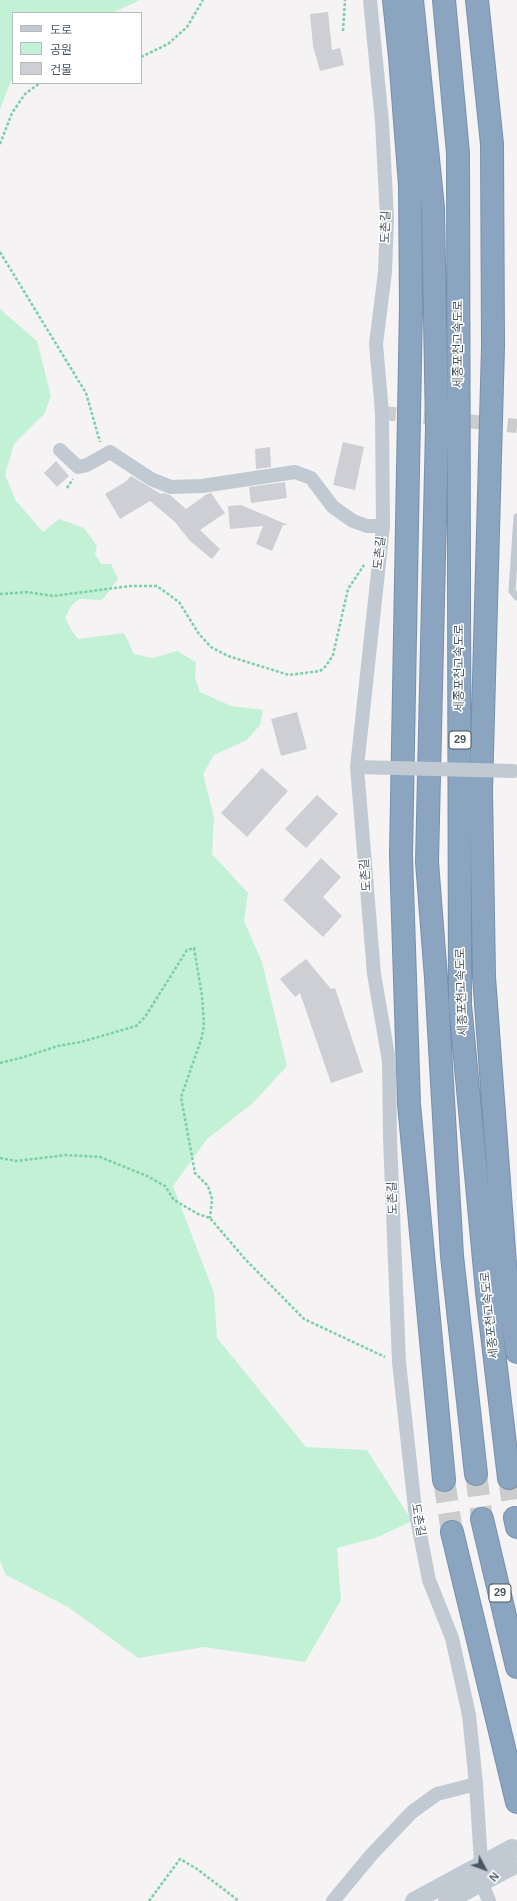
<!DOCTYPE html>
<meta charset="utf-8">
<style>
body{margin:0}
#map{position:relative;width:517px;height:1901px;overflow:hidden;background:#f5f3f3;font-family:Arial,"Noto Sans KR",sans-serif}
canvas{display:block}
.legend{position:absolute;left:12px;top:12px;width:130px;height:72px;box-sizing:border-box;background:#fff;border:1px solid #b7bbc0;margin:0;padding:5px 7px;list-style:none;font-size:12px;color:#4a5661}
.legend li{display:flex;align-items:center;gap:8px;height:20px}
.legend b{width:20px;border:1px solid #b7bbc0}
.north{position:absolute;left:465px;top:1849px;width:40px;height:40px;-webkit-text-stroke:3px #fff;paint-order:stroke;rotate:131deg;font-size:11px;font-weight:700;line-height:16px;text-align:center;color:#4a5661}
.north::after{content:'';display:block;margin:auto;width:14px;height:18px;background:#4a5661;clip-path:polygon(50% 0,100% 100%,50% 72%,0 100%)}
</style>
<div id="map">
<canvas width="517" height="1901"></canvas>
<ul class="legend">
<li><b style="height:5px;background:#c1cad2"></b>도로</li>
<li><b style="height:11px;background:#c3f1d5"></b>공원</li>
<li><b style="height:11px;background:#cdcfd5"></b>건물</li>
</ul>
<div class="north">N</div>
</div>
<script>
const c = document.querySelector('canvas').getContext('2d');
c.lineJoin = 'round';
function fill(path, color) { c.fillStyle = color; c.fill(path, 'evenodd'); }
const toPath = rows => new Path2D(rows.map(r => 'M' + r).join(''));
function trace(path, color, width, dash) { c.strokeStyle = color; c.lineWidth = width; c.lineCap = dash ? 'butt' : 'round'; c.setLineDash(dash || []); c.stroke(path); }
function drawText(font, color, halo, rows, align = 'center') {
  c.font = font + ' Arial,"Noto Sans KR",sans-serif'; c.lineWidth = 3; c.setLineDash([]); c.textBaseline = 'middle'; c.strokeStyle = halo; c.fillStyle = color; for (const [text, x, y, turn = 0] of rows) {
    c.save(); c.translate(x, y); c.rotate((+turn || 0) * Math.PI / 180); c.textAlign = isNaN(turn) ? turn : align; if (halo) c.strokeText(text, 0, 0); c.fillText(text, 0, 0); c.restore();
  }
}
const green = toPath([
 [0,0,140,0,112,13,13,13,13,76,0,109],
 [0,309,37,341,51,396,44,414,14,444,5,475,16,501,43,532,59,519,84,528,97,546,95,554,101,564,111,564,118,579,102,600,79,599,71,606,65,618,72,631,78,639,124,633,134,654,153,658,177,651,196,662,195,678,200,692,231,706,263,710,260,725,247,740,214,755,203,774,214,818,212,854,248,893,244,921,262,962,287,1066,254,1102,207,1139,173,1186,214,1293,217,1338,306,1447,367,1450,412,1521,378,1537,337,1548,341,1600,305,1662,204,1647,138,1658,68,1607,6,1575,0,1561]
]);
const building = toPath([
 [328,12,332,50,340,48,344,65,320,71,313,46,310,14],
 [343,442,364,447,355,490,333,485],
 [270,447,271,467,256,469,255,449],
 [56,461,69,476,57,487,44,473],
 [131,476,161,494,163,493,170,495,186,509,207,494,211,493,225,513,200,530,220,549,212,559,190,541,175,522,150,501,120,519,105,494,125,482],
 [285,482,287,498,251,503,249,487],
 [241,505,288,525,283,525,272,551,256,544,263,526,230,529,228,506],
 [297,712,307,749,281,756,271,719],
 [262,768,288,791,247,837,221,813],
 [317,795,338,814,306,848,285,829],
 [321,858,341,877,323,897,342,916,323,937,283,900],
 [306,959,331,989,335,988,363,1072,331,1083,300,993,295,997,280,979]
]);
const minorTunnel = toPath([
 [382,413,517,426]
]);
const motorwayTunnel = toPath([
 [476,1474,482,1519],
 [509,1478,515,1518],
 [444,1480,452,1532]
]);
const path = toPath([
 [343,31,345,0],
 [141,57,168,44,187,27,203,0],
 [0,144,12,113,25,94,40,83],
 [0,252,86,393,100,442],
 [67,488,73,479],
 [0,594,27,592,53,596,130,586,157,586,179,602,199,634,211,647,228,656,289,675,320,671,326,666,333,655,348,589,364,565],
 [0,1063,24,1057,58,1046,81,1042,136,1026,145,1017,187,950,194,948,202,996,204,1026,201,1040,181,1097,195,1173,208,1186,212,1199,210,1218],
 [0,1158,16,1161,66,1155,100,1157,147,1176,165,1186,174,1200,198,1214,210,1218,245,1259,304,1319,385,1357],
 [149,1901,180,1859,197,1869,239,1901]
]);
const service = toPath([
 [517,517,512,591,517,597]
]);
const minor = toPath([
 [370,0,382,122,387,218,385,272,376,344,382,413,383,526,357,767,374,974,389,1061,390,1138,399,1362,415,1509,429,1580,452,1638,469,1715,476,1784,481,1863],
 [60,450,78,467,87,465,110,452,151,479,171,487,202,486,295,472,311,478,333,507,353,521,367,526,383,526],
 [482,1884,489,1901],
 [333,1901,372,1854,412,1812,437,1794,476,1784]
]);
const tertiary = toPath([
 [414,1901,512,1848],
 [447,1901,515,1865]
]);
const motorway = toPath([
 [394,0,400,57,410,185,411,306,401,855,409,1104,444,1480],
 [412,0,433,208,437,428,427,862,436,978,452,1256,476,1474],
 [444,0,458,153,460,1004,487,1292,509,1478],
 [477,0,492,144,493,346,481,790,484,977,505,1264,517,1352],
 [515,1518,517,1527],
 [482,1519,517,1667],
 [452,1532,517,1802]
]);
const minorBridge = toPath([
 [357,767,513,771]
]);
const shields = [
 [460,740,22],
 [500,1593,22]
];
const shieldNames = [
 ["29",460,740],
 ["29",500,1593]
];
const streetNames = [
 ["도촌길",386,227,-89],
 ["세종포천고속도로",459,344,-90],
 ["도촌길",380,553,-84],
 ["세종포천고속도로",460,668,-90],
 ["도촌길",366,875,-95],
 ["세종포천고속도로",462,992,-92],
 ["도촌길",393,1198,-92],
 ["세종포천고속도로",490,1315,-96],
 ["도촌길",418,1520,80]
];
fill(green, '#c3f1d5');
fill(building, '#cdcfd5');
trace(minorTunnel, '#caccce', 14, [14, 7]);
trace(motorwayTunnel, '#caccce', 22, [22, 11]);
trace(motorway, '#7690ad', 24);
trace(path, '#7ad0a6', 2.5, [3, 2]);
trace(service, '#c1cad2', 7);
trace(minor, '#c1cad2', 14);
trace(tertiary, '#c1cad2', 18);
trace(motorway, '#8ba5c1', 22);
trace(minorBridge, '#c1cad2', 14);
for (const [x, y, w] of shields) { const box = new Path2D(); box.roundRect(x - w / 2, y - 9, w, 18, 3); c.fillStyle = '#fff'; c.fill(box); trace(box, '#4a5661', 1); }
drawText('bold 11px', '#4a5661', null, shieldNames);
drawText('12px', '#4a5661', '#fff', streetNames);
</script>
